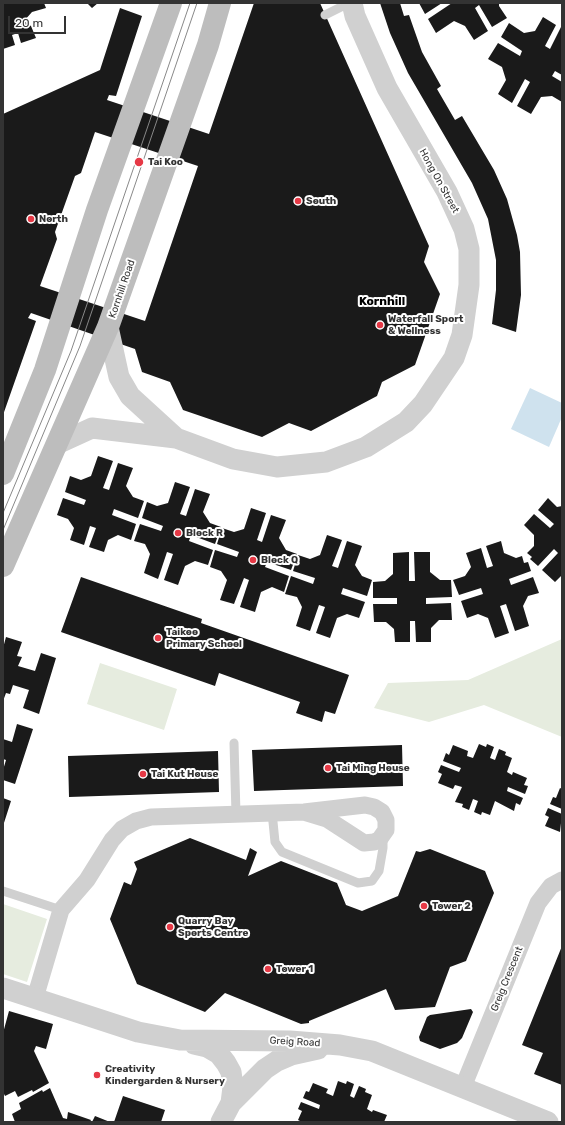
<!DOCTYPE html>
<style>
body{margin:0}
#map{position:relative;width:565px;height:1125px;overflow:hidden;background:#fff;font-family:Rubik,sans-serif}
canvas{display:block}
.frame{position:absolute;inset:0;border:4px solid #333;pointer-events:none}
.scale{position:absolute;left:8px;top:16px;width:58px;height:18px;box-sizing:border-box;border:2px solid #333;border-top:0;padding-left:5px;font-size:12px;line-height:14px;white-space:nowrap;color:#333;-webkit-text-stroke:3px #fff;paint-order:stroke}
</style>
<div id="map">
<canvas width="565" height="1125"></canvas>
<div class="frame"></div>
<div class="scale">20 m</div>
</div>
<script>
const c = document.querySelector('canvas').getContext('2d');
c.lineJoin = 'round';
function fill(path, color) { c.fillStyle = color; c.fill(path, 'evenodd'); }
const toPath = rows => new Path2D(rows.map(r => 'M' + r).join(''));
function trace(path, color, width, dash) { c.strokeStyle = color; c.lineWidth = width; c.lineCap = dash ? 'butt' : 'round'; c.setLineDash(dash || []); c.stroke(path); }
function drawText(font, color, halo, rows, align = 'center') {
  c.font = font + ' Rubik,sans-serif'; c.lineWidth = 4; c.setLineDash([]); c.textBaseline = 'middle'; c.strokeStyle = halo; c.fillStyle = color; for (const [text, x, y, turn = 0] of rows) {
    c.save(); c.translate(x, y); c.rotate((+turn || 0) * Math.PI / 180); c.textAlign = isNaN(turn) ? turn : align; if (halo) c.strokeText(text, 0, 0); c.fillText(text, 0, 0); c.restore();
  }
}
const green = toPath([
 [562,639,562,737,484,705,429,722,374,708,388,683,468,680],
 [100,663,177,689,164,730,87,704],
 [3,904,47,919,27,982,3,974]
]);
const water = toPath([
 [530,388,562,403,562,417,549,447,511,429]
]);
const building = toPath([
 [3,3,44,3,46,8,32,12,24,21,31,26,36,38,21,43,18,33,12,35,15,45,3,49],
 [87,3,98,3,92,8],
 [254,3,320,3,429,246,424,262,440,294,415,365,382,382,377,396,311,431,289,423,262,437,183,410,170,382,142,372,135,349,31,313,28,318,36,321,3,415,3,114,100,70,120,8,142,16,116,96,109,95,107,100,209,134],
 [95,132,198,166,145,321,40,286,57,239,55,232,75,176,81,173],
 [380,3,400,3,404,16,409,15,422,52,441,86,437,89,455,120,462,116,494,170,507,199,517,235,520,252,521,295,516,332,492,324,496,290,496,260,488,219,472,183,408,73,390,33],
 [419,3,442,3,425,14],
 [452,3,499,3,499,6,507,18,492,27,479,5,475,8,488,31,474,40,465,26,454,21,436,33,428,19],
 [543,17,556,25,545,46,550,49,561,27,562,28,562,75,555,71,552,76,562,82,562,102,552,96,541,97,531,114,517,106,530,82,525,79,512,103,498,94,506,80,502,67,488,59,498,43,520,56,522,51,501,37,509,23,524,33,535,31],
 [98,456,113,461,103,488,109,490,118,463,133,468,126,486,133,497,144,501,138,518,114,509,112,515,136,524,131,540,118,535,108,540,104,552,89,547,96,528,90,526,84,545,70,540,74,528,68,519,57,515,63,498,84,505,86,500,65,492,70,476,81,480,91,476],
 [175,482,190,487,180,514,186,516,195,489,210,494,203,512,210,523,221,527,215,544,191,535,189,541,213,550,208,565,195,561,185,566,178,585,164,580,173,554,167,552,158,579,144,573,150,554,145,544,134,541,140,524,161,531,163,526,142,518,147,502,157,506,168,503],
 [548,498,557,507,562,506,562,575,555,582,542,570,558,553,554,549,538,566,530,559,532,557,527,553,534,546,534,535,524,525,534,514,550,528,554,524,538,510],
 [251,508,266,513,257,540,262,542,271,515,286,520,279,538,286,550,297,554,291,570,267,562,265,567,289,576,284,592,272,587,261,592,255,612,240,607,249,580,244,578,234,604,220,600,227,580,221,571,210,567,215,550,237,557,239,552,217,544,222,528,234,532,244,529],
 [327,535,342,540,332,566,338,568,347,541,362,546,355,565,362,576,372,580,367,596,343,588,341,594,365,602,359,618,347,614,337,618,330,638,316,633,325,607,319,605,310,631,296,626,302,607,297,597,285,594,291,576,313,584,315,578,293,571,298,555,310,559,320,555],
 [501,541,504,553,516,558,522,556,524,563,528,562,531,571,509,579,511,585,533,577,539,593,528,596,523,606,529,626,515,631,506,604,500,606,509,633,495,638,488,618,478,614,467,618,461,601,483,594,481,588,459,595,453,580,465,576,471,567,466,553,481,548,487,568,493,566,486,546],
 [409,552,409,581,415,581,414,552,430,552,430,572,440,580,451,580,452,597,426,598,426,604,451,603,452,620,439,620,431,628,431,642,416,642,415,621,410,621,410,642,395,642,394,629,386,622,374,622,373,604,397,604,397,598,373,598,373,582,385,581,393,574,393,553],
 [81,577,202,619,201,623,349,675,335,714,325,711,322,722,296,713,300,702,219,673,215,686,61,632],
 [6,637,22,642,17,656,22,657,18,666,35,671,41,653,56,658,39,714,23,708,29,690,13,685,10,694,6,693,3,701,3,648],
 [17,724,33,729,15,784,3,780,3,770,6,760,3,759,3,739,12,742],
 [479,744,486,747,487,744,494,747,490,758,495,760,499,749,506,752,505,755,512,758,507,772,512,775,513,772,527,778,524,785,528,786,525,794,508,787,507,791,523,798,520,805,516,803,514,811,495,801,490,815,482,812,481,815,474,812,478,801,473,799,469,810,462,807,463,804,455,802,462,787,455,785,453,789,438,783,442,774,438,772,441,765,459,772,461,768,443,761,446,753,449,755,453,745,468,751,467,756,473,758],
 [402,745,403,786,254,791,252,750],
 [218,751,219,792,69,797,68,756],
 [560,788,562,789,562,809,550,804,553,797,556,798],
 [3,798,11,801,3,826],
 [548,808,562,814,560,832,545,826,549,817,545,815],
 [190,838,246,860,250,848,257,852,248,876,281,861,337,883,346,905,362,911,398,896,416,851,420,852,430,849,485,871,494,893,466,961,450,967,435,1007,395,1010,386,989,309,1021,309,1023,301,1024,225,993,205,1012,137,984,110,919,124,882,131,885,137,869,134,862],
 [562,946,562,1085,534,1074,543,1053,522,1045],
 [471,1009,473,1012,462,1038,457,1043,440,1049,420,1041,419,1037,427,1017,430,1015],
 [9,1011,53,1024,46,1049,36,1046,34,1051,49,1083,33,1092,32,1090,18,1097,15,1091,5,1096,3,1092,3,1033],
 [338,1081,346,1084,347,1081,354,1084,350,1096,354,1098,359,1086,366,1089,365,1092,372,1095,367,1109,372,1112,373,1110,387,1115,384,1122,302,1122,298,1120,302,1111,298,1109,301,1102,319,1109,320,1105,303,1098,306,1091,309,1092,313,1083,328,1089,326,1093,333,1096],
 [50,1088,63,1118,67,1119,68,1112,91,1120,90,1122,15,1122,12,1114,21,1109,19,1103,42,1090,43,1092],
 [123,1096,165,1110,161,1122,114,1122],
 [95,1116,110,1122,92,1122]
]);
const service = toPath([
 [325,15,341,7,353,4],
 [234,743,236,814],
 [272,812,275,842,282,852,358,883,372,881,379,871,383,848,383,836],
 [3,891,61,910]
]);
const minor = toPath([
 [35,998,61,910,87,880,112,840,122,829,136,821,151,817,304,812,365,805,374,807,382,812,386,820,386,830,379,840,374,842,364,843,327,819,304,812],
 [463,1087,538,903,551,886,562,880]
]);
const tertiary = toPath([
 [108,327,119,377,130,396,176,438],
 [57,444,92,428,176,438,233,459,277,467,326,462,366,447,406,422,423,404,454,358,462,335,469,285,469,249,464,229,447,192,387,88,355,16,352,3],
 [3,988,138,1032,180,1040,290,1041,340,1045,372,1051,548,1122],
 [194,1044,207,1047,219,1054,226,1063,231,1072,233,1087,231,1103],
 [221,1122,231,1103,265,1069,277,1061,291,1055,318,1049]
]);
const secondary = toPath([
 [3,474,45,370,97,210,171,3],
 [3,566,108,327,208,45,220,3]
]);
const tram = toPath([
 [3,513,71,351,190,3],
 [3,530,80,346,197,3]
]);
const markers = [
 [139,162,5,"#e63946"],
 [298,201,4,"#e63946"],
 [31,219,4,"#e63946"],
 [380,325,4,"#e63946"],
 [178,533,4,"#e63946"],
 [253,560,4,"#e63946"],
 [158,638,4,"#e63946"],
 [328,768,4,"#e63946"],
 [143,774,4,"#e63946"],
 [424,906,4,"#e63946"],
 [170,927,4,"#e63946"],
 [268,969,4,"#e63946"],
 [97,1075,4,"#e63946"]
];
const poiNames = [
 ["Tai Koo",148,162],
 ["South",306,201],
 ["North",39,219],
 ["Waterfall Sport",388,319],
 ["& Wellness",388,331],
 ["Block R",186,533],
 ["Block Q",261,560],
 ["Taikoo",166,632],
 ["Primary School",166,644],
 ["Tai Ming House",336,768],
 ["Tai Kut House",151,774],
 ["Tower 2",432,906],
 ["Quarry Bay",178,921],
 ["Sports Centre",178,933],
 ["Tower 1",276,969],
 ["Creativity",105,1069],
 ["Kindergarden & Nursery",105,1081]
];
const streetNames = [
 ["Hong On Street",439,181,61],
 ["Kornhill Road",122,289,-71],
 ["Greig Crescent",507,979,-68],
 ["Greig Road",295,1042,3]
];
const quarterNames = [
 ["Kornhill",382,302]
];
fill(green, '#e6ecdf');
fill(water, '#cfe2ee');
fill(building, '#1a1a1a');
trace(service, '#d0d0d0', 9);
trace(minor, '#d0d0d0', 17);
trace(tertiary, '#d0d0d0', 21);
trace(secondary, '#bdbdbd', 22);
trace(tram, '#888', 1);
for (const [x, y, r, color] of markers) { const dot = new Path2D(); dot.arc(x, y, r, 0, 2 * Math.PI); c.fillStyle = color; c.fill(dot); trace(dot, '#fff', 1.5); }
drawText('bold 10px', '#333', '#fff', poiNames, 'left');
drawText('10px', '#333', '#fff', streetNames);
drawText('bold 12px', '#000', '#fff', quarterNames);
</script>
